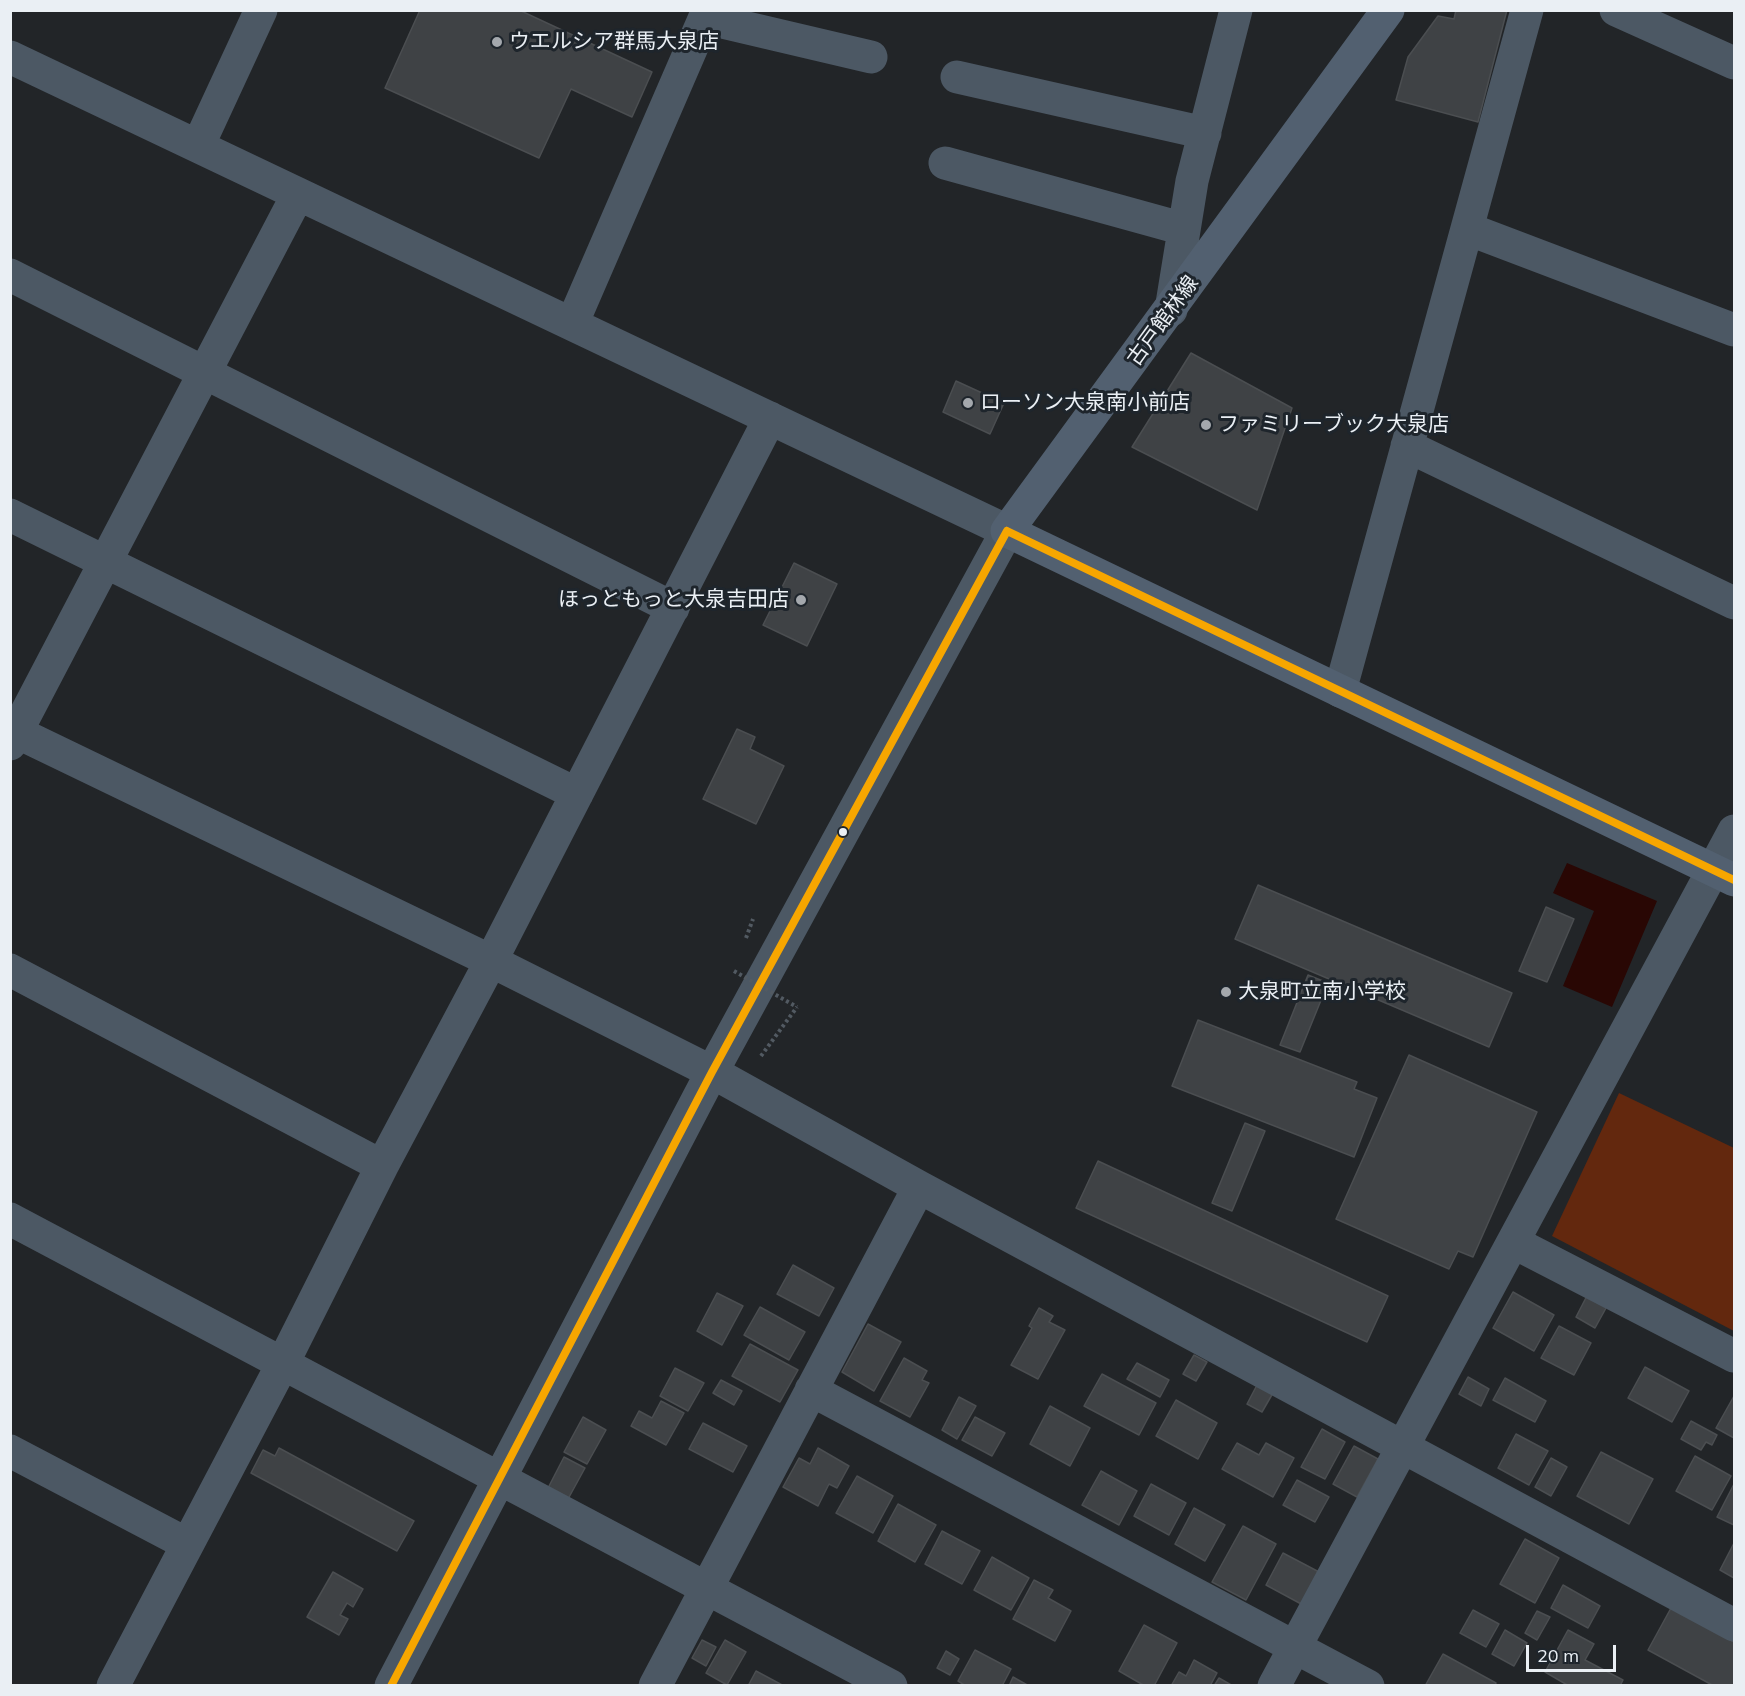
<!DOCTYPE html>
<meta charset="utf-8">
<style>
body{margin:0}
#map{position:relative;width:1745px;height:1696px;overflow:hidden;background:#222528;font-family:Mulish,sans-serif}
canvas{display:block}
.frame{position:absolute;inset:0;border:12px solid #eaeff4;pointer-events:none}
.scale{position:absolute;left:1526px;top:1645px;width:90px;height:27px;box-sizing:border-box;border:3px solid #eaeff4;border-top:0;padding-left:8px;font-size:18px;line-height:21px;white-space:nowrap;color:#eaeff4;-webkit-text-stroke:4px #1e252c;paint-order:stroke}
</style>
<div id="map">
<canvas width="1745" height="1696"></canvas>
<div class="frame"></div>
<div class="scale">20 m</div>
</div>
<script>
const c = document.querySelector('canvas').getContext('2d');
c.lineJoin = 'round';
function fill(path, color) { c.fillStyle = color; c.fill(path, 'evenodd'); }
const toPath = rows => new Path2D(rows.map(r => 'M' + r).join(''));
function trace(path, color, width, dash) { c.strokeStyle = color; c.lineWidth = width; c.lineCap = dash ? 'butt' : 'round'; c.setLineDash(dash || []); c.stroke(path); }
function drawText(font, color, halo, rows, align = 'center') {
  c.font = font + ' Mulish,"Noto Sans JP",sans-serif'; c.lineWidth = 6; c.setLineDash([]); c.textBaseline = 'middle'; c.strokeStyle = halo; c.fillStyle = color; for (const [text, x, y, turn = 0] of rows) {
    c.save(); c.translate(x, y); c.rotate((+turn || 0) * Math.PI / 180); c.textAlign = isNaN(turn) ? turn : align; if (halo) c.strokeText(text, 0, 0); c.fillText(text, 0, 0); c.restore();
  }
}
const green = toPath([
 [1619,1093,1734,1148,1734,1331,1552,1236]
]);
const water = toPath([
 [1567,863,1657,901,1612,1007,1563,986,1594,911,1553,893]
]);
const building = toPath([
 [420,10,519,10,652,72,632,117,571,89,539,158,385,88,420,10],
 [1456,10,1507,10,1478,122,1396,100,1408,57,1438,16,1454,19,1456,10],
 [1191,353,1292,408,1257,510,1132,447,1191,353],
 [956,381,1004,403,990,434,943,412,956,381],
 [794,563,837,584,807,646,763,625,794,563],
 [737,729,755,737,750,749,784,766,756,824,703,799,737,729],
 [1258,885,1512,993,1489,1047,1235,939,1258,885],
 [1546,907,1574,919,1547,982,1519,971,1546,907],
 [1308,975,1328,983,1300,1052,1280,1045,1308,975],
 [1198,1020,1357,1082,1354,1089,1377,1098,1354,1157,1172,1086,1198,1020],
 [1409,1055,1537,1112,1473,1257,1458,1251,1449,1269,1336,1219,1409,1055],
 [1245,1123,1265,1131,1232,1211,1212,1203,1245,1123],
 [1098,1161,1388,1296,1367,1342,1076,1208,1098,1161],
 [793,1265,834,1288,819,1316,777,1294,793,1265],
 [1591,1288,1611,1299,1595,1328,1576,1317,1591,1288],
 [1513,1292,1554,1315,1534,1351,1493,1328,1513,1292],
 [717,1293,743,1306,722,1345,697,1331,717,1293],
 [760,1307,805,1332,789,1360,744,1335,760,1307],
 [1039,1308,1053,1316,1049,1322,1065,1330,1038,1379,1011,1365,1032,1328,1029,1326,1039,1308],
 [868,1324,901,1342,874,1391,842,1372,868,1324],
 [1559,1326,1591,1343,1574,1375,1541,1358,1559,1326],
 [750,1344,798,1370,780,1402,732,1376,750,1344],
 [1194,1355,1207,1362,1196,1381,1183,1374,1194,1355],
 [904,1358,927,1371,922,1380,929,1383,910,1417,880,1401,904,1358],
 [1137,1363,1169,1380,1160,1397,1127,1379,1137,1363],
 [1645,1367,1689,1391,1672,1422,1628,1398,1645,1367],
 [675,1368,704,1383,688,1411,660,1396,675,1368],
 [1102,1374,1156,1403,1139,1435,1084,1406,1102,1374],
 [1468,1377,1489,1389,1481,1406,1459,1394,1468,1377],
 [1505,1378,1546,1401,1535,1422,1493,1400,1505,1378],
 [721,1380,742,1391,734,1405,713,1393,721,1380],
 [1257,1385,1273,1393,1262,1412,1247,1404,1257,1385],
 [1734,1396,1734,1438,1716,1428,1734,1396],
 [959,1397,976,1406,957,1439,942,1430,959,1397],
 [1176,1400,1217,1423,1198,1459,1156,1436,1176,1400],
 [661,1401,684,1413,666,1445,631,1426,639,1411,652,1418,661,1401],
 [1050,1406,1090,1428,1070,1466,1030,1444,1050,1406],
 [583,1417,606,1430,587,1464,564,1452,583,1417],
 [975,1417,1005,1433,992,1456,962,1440,975,1417],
 [1691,1421,1717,1435,1712,1445,1706,1442,1701,1450,1681,1439,1691,1421],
 [703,1423,747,1446,733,1472,689,1449,703,1423],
 [1322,1429,1345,1442,1325,1479,1301,1467,1322,1429],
 [1516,1434,1548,1451,1529,1485,1498,1468,1516,1434],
 [1237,1443,1259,1455,1266,1443,1294,1458,1273,1497,1222,1469,1237,1443],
 [1354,1446,1378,1459,1357,1497,1333,1484,1354,1446],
 [279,1448,414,1521,397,1551,251,1473,263,1450,275,1456,279,1448],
 [818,1448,849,1466,837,1488,829,1484,818,1506,783,1487,799,1458,810,1464,818,1448],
 [1601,1452,1653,1479,1629,1524,1577,1496,1601,1452],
 [1695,1456,1731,1476,1712,1510,1676,1491,1695,1456],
 [564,1457,585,1468,568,1499,548,1488,564,1457],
 [1551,1458,1567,1467,1551,1496,1535,1487,1551,1458],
 [1101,1471,1137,1491,1119,1525,1082,1505,1101,1471],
 [857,1476,893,1496,873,1533,836,1513,857,1476],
 [1297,1480,1329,1497,1315,1522,1283,1505,1297,1480],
 [1151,1484,1186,1503,1169,1535,1134,1516,1151,1484],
 [1734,1484,1734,1525,1717,1517,1734,1484],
 [898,1504,936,1525,915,1562,878,1541,898,1504],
 [1194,1508,1225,1525,1205,1561,1175,1544,1194,1508],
 [1243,1526,1276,1544,1246,1600,1212,1582,1243,1526],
 [942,1531,980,1551,962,1584,925,1564,942,1531],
 [1525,1539,1559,1558,1535,1603,1500,1584,1525,1539],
 [1734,1543,1734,1578,1720,1570,1734,1543],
 [1283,1553,1321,1573,1303,1605,1266,1585,1283,1553],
 [992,1557,1029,1578,1011,1610,974,1590,992,1557],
 [333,1572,363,1589,353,1607,347,1603,340,1615,348,1619,339,1635,307,1617,333,1572],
 [1034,1580,1053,1590,1048,1598,1071,1611,1055,1641,1013,1619,1034,1580],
 [1563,1585,1600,1606,1588,1628,1551,1608,1563,1585],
 [1671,1608,1734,1642,1734,1686,1714,1686,1648,1650,1671,1608],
 [1473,1610,1499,1624,1486,1647,1460,1633,1473,1610],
 [1537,1611,1550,1617,1537,1640,1525,1633,1537,1611],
 [1144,1625,1177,1643,1154,1686,1145,1686,1119,1671,1144,1625],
 [1505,1630,1527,1643,1514,1666,1492,1654,1505,1630],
 [1568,1630,1594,1644,1585,1660,1623,1680,1620,1686,1569,1686,1545,1672,1568,1630],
 [702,1640,716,1647,706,1666,692,1658,702,1640],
 [725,1640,746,1652,727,1685,706,1673,725,1640],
 [975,1650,1011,1669,1002,1686,966,1686,958,1681,975,1650],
 [946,1651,959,1659,950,1675,937,1668,946,1651],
 [1443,1654,1496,1683,1495,1686,1425,1686,1443,1654],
 [1194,1660,1217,1673,1210,1686,1171,1686,1179,1672,1186,1676,1194,1660],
 [756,1671,784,1686,748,1686,756,1671],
 [1013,1677,1029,1686,1009,1686,1013,1677],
 [1219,1678,1233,1686,1214,1686,1219,1678]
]);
const path = toPath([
 [746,938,753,919],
 [761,1056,797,1007]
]);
const minor = toPath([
 [1616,10,1734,63],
 [705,18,871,57],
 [10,57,1007,531,712,1072,391,1686],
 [957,77,1205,133],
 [198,146,261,10],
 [945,163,1184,229],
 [1468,229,1734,330],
 [10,275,673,608],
 [1171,310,1192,181,1236,10],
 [572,324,708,10],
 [1407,446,1734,603],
 [10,515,577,794],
 [1340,691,1527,10],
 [10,729,491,961,712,1072,919,1187,1734,1625],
 [10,744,298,194],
 [10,970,382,1166],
 [10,1219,891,1686],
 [1515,1243,1734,1356],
 [811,1390,1368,1686],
 [10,1451,187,1544],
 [113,1686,283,1363,382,1166,491,961,770,418],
 [655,1686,919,1187],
 [1274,1686,1734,831]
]);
const major = toPath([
 [1388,10,1007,531,1734,880]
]);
const pathBridge = toPath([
 [734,971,797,1007]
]);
const bus1 = toPath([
 [1007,531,1734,880],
 [391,1686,712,1072,1007,531]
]);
const markers = [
 [497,42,6,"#a4a8ad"],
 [968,403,6,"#a4a8ad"],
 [1206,425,6,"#a4a8ad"],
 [801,600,6,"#a4a8ad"],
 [843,832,5,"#eaeff4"],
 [1226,992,6,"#a4a8ad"]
];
const poiNames = [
 ["ウエルシア群馬大泉店",509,42],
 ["ローソン大泉南小前店",980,403],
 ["ファミリーブック大泉店",1218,425],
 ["ほっともっと大泉吉田店",789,600,"right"],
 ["大泉町立南小学校",1238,992]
];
const streetNames = [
 ["古戸館林線",1163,321,-54]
];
fill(green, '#63280e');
fill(water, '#290704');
fill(building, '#3f4245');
trace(building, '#4b4e51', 1.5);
trace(path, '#525a62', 4, [3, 3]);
trace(minor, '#4c5864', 33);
trace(major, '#526070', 33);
trace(pathBridge, '#525a62', 4, [3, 3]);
trace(bus1, '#f7a600', 8);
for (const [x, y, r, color] of markers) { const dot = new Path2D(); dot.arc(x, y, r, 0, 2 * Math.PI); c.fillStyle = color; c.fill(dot); trace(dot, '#1e252c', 2); }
drawText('21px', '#eaeff4', '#1e252c', poiNames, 'left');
drawText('21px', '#eaeff4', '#1e252c', streetNames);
</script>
